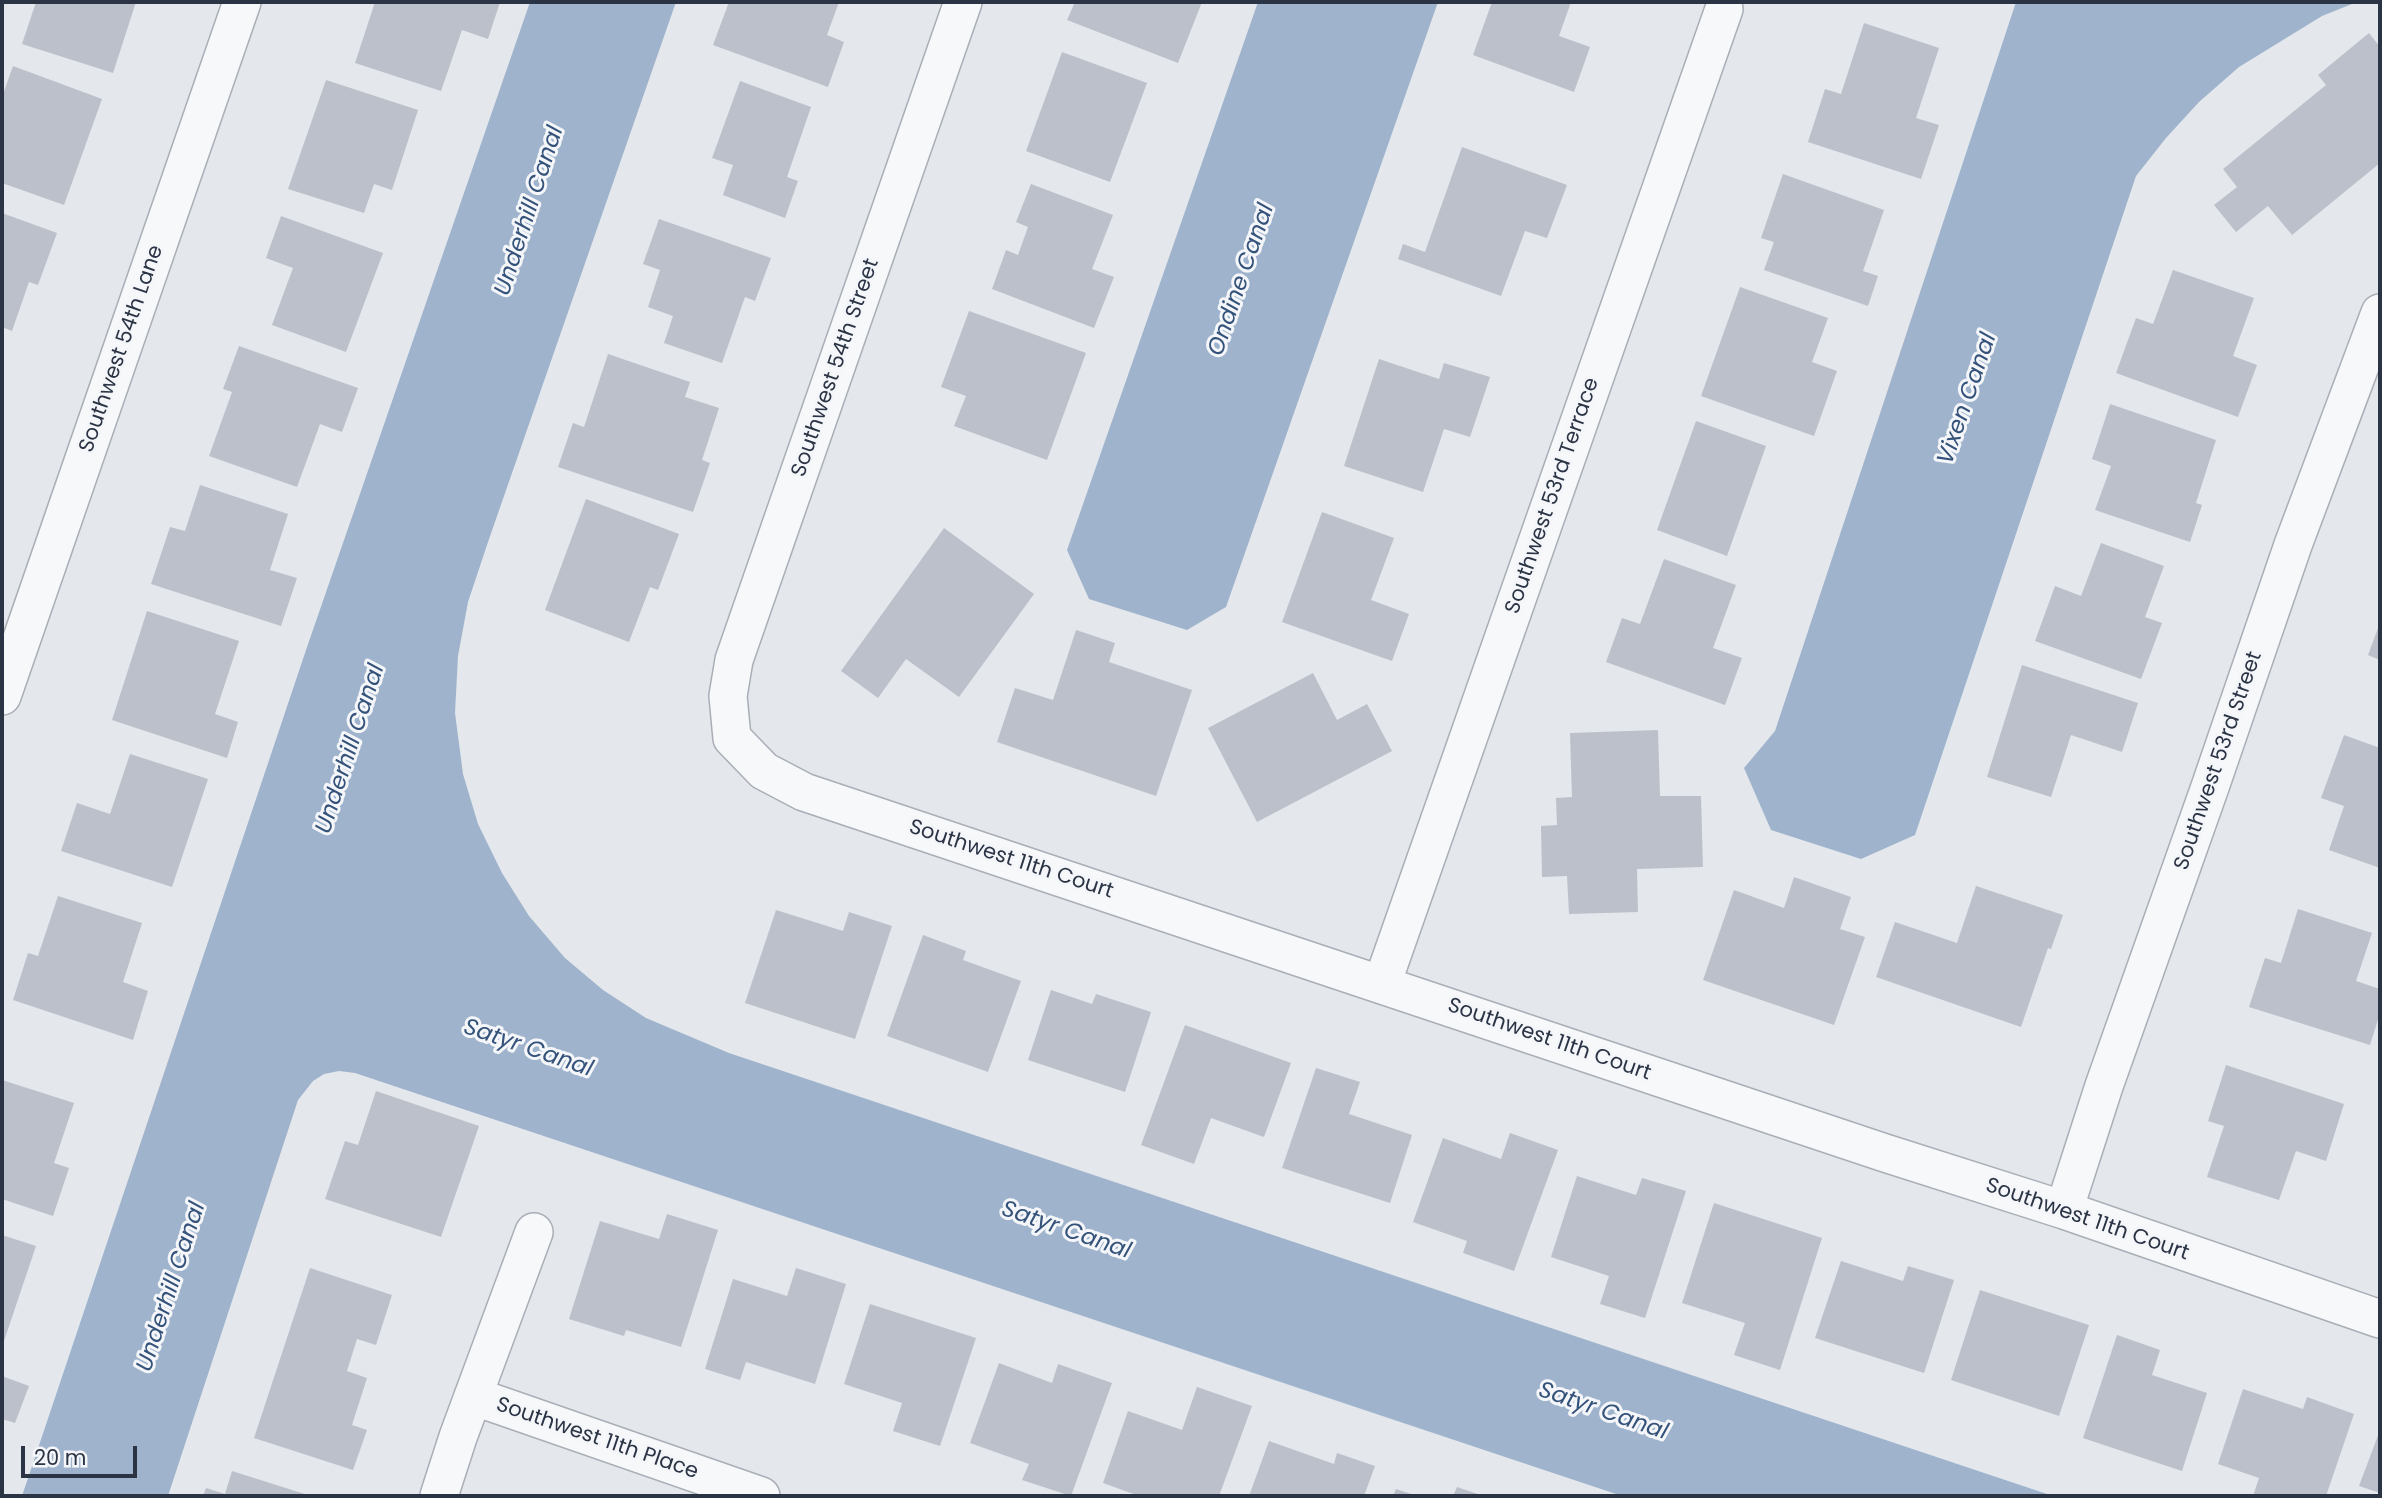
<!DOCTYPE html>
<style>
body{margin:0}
#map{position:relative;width:2382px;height:1498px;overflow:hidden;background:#e4e7ec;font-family:Poppins,sans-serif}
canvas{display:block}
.frame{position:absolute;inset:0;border:4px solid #2b3445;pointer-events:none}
.scale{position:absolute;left:21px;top:1446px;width:116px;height:32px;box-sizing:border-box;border:4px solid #2b3445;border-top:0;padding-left:9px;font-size:21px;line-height:24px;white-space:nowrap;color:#2b3445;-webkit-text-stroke:5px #f4f6f9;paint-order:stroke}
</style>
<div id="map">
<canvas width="2382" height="1498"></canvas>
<div class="frame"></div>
<div class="scale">20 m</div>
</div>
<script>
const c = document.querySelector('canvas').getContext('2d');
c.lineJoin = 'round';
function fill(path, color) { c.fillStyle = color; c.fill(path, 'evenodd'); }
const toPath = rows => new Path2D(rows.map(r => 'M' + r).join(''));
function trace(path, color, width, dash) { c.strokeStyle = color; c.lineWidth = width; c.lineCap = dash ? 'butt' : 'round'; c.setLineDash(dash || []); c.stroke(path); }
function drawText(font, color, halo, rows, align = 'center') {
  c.font = font + ' Poppins,sans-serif'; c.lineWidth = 6; c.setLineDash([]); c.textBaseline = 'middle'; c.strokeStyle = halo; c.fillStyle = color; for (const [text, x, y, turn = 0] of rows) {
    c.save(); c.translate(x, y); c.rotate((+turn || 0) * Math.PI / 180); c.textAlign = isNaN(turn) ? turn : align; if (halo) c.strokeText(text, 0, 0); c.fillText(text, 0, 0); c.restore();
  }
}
const water = toPath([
 [530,2,676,2,488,542,468,602,458,656,455,713,463,774,478,824,502,873,529,916,565,958,603,990,646,1018,729,1053,2053,1496,1622,1496,355,1073,339,1071,324,1074,313,1081,298,1100,168,1496,22,1496,306,650],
 [1258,2,1438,2,1226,607,1187,630,1089,599,1067,550],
 [2016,2,2357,2,2322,16,2239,67,2199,102,2166,138,2136,176,1915,835,1861,859,1771,830,1744,768,1775,731]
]);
const building = toPath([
 [36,2,136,2,113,73,22,44],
 [375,2,500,2,488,39,462,30,441,91,355,63],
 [729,2,839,2,827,35,844,42,828,87,713,45],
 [1075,2,1202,2,1178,63,1067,20],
 [1492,2,1571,2,1559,36,1590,47,1574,92,1473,55],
 [1864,23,1939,48,1916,118,1939,125,1921,179,1808,142,1825,89,1841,94],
 [2369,33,2380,47,2380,163,2292,235,2268,206,2236,232,2214,205,2237,187,2223,169,2326,85,2318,75],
 [1062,52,1147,83,1110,182,1026,151],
 [13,66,102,99,64,205,2,183,2,97],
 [326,80,418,110,392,190,374,184,364,213,288,189],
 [740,81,811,107,787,177,798,181,785,218,723,195,733,165,712,158],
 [1462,147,1567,185,1547,238,1525,231,1501,296,1398,259,1403,244,1425,252],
 [1783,174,1884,210,1863,271,1878,276,1868,306,1764,270,1774,242,1761,238],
 [1031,184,1113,215,1092,269,1114,277,1094,328,992,289,1006,250,1018,255,1028,227,1016,222],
 [2,213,57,233,38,285,29,282,12,331,2,327],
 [281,216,383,253,346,352,272,325,293,268,266,258],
 [659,219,771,258,755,301,745,297,722,363,664,343,673,316,648,307,660,270,643,264],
 [2173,270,2254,298,2233,356,2257,365,2238,417,2116,373,2136,318,2153,324],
 [1740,287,1828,318,1812,362,1837,371,1814,436,1701,396],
 [969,311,1086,353,1047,460,954,426,966,396,941,387],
 [239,346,358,388,342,432,320,424,297,487,209,456,232,392,223,389],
 [608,354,690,382,685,397,719,408,702,460,710,463,693,512,558,467,573,423,584,427],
 [1379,359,1439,379,1444,363,1490,377,1470,437,1444,429,1423,492,1344,466],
 [2110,404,2216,440,2196,503,2202,505,2190,542,2095,510,2111,466,2092,459],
 [1696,421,1766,446,1727,556,1657,530],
 [200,485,288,514,270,570,297,578,281,626,151,584,170,527,185,531],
 [586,499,679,534,658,590,650,587,629,642,545,610],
 [1322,512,1394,538,1371,600,1409,614,1392,661,1282,622],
 [944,528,1034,594,959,697,906,659,878,698,841,671],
 [2101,543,2164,566,2145,617,2162,623,2141,679,2035,641,2055,586,2081,596],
 [1664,559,1736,585,1713,648,1742,658,1725,705,1606,662,1622,618,1640,624],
 [147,611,239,641,215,714,238,722,227,758,112,720],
 [2380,623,2380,660,2368,655],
 [1076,630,1115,643,1109,662,1192,690,1156,796,997,742,1015,688,1053,700],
 [2022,665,2138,703,2122,752,2071,735,2051,797,1987,777],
 [1313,673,1337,720,1367,704,1392,751,1257,822,1208,728],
 [1658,730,1660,796,1701,796,1703,867,1637,869,1638,912,1569,914,1567,876,1542,877,1541,826,1557,825,1556,798,1572,797,1570,733],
 [2344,735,2380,748,2380,868,2329,850,2344,806,2321,798],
 [130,754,208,779,172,887,61,851,77,803,110,814],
 [1794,877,1851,897,1840,929,1865,937,1834,1025,1703,980,1734,890,1784,908],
 [1976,886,2063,915,2051,949,2048,948,2021,1027,1876,977,1895,922,1957,943],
 [58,896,142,923,123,982,148,991,133,1040,13,1000,28,953,38,956],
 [2298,909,2372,933,2356,981,2380,989,2380,1013,2370,1045,2249,1007,2265,958,2281,963],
 [776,910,843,931,849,912,892,926,855,1039,745,1003],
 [923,935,966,951,963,960,1021,981,988,1072,887,1036],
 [1051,990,1092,1004,1096,994,1151,1012,1125,1092,1028,1060],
 [1185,1025,1291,1063,1264,1137,1211,1118,1194,1164,1141,1145],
 [2226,1065,2344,1104,2326,1161,2296,1151,2279,1200,2207,1177,2224,1126,2208,1121],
 [1316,1068,1360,1082,1349,1114,1412,1135,1390,1203,1282,1168],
 [2,1080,74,1103,54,1163,69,1168,53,1216,2,1199],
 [376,1091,479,1126,441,1237,325,1199,345,1141,358,1145],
 [1510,1133,1558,1150,1514,1271,1463,1253,1467,1241,1413,1222,1443,1138,1501,1159],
 [1577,1176,1636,1195,1642,1178,1686,1191,1645,1318,1600,1304,1609,1276,1551,1257],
 [1714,1203,1822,1238,1780,1370,1734,1355,1745,1323,1682,1303],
 [667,1214,718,1230,681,1347,626,1330,624,1336,569,1319,600,1221,659,1239],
 [2,1235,36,1246,4,1341,2,1340],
 [1841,1261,1903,1281,1908,1266,1954,1280,1924,1373,1815,1338],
 [310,1268,392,1295,376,1345,357,1339,347,1371,367,1378,352,1425,367,1430,353,1470,254,1438],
 [796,1268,846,1284,815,1384,746,1362,740,1380,705,1369,733,1279,787,1296],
 [1980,1290,2089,1325,2059,1416,1951,1380],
 [870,1304,976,1338,940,1446,893,1431,902,1403,844,1384],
 [2117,1335,2160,1350,2152,1375,2207,1393,2182,1471,2083,1438],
 [999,1363,1052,1383,1058,1364,1112,1383,1071,1496,1022,1480,1029,1464,970,1443],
 [2,1376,29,1386,15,1423,2,1419],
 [1197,1387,1252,1406,1219,1496,1139,1496,1103,1483,1128,1411,1182,1430],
 [2243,1389,2303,1409,2307,1397,2354,1414,2326,1496,2253,1496,2259,1478,2218,1464],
 [2380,1430,2380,1493,2359,1486],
 [1269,1441,1334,1464,1337,1453,1375,1466,1364,1496,1249,1496],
 [232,1471,311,1496,203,1496,206,1488,225,1494],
 [1457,1487,1484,1496,1453,1496],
 [1396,1489,1417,1496,1393,1496]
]);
const minor = toPath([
 [963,2,734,660,728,696,732,738,764,771,804,792,1885,1153,2064,1210,2380,1319],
 [2,696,242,2],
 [1382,984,1724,9],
 [2064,1210,2104,1086,2210,787,2293,545,2380,313],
 [473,1396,761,1496],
 [439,1496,458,1437,534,1232]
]);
const streetNames = [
 ["Southwest 54th Lane",122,349,-71],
 ["Southwest 54th Street",836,368,-71],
 ["Southwest 53rd Terrace",1553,496,-71],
 ["Southwest 53rd Street",2219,761,-71],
 ["Southwest 11th Court",1011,860,18],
 ["Southwest 11th Court",1549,1040,19],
 ["Southwest 11th Court",2087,1220,19],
 ["Southwest 11th Place",597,1439,19]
];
const waterNames = [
 ["Underhill Canal",530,211,-72],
 ["Ondine Canal",1242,280,-71],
 ["Vixen Canal",1968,399,-71],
 ["Underhill Canal",351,749,-72],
 ["Satyr Canal",528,1049,19],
 ["Satyr Canal",1066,1231,19],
 ["Underhill Canal",172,1287,-72],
 ["Satyr Canal",1603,1412,19]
];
fill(water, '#9fb4cc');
fill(building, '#bbc0ca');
trace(minor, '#a9aeb7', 40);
trace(minor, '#f7f8fa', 37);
drawText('21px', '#2b3445', '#f4f6f9', streetNames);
drawText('italic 23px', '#34527a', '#f4f6f9', waterNames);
</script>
